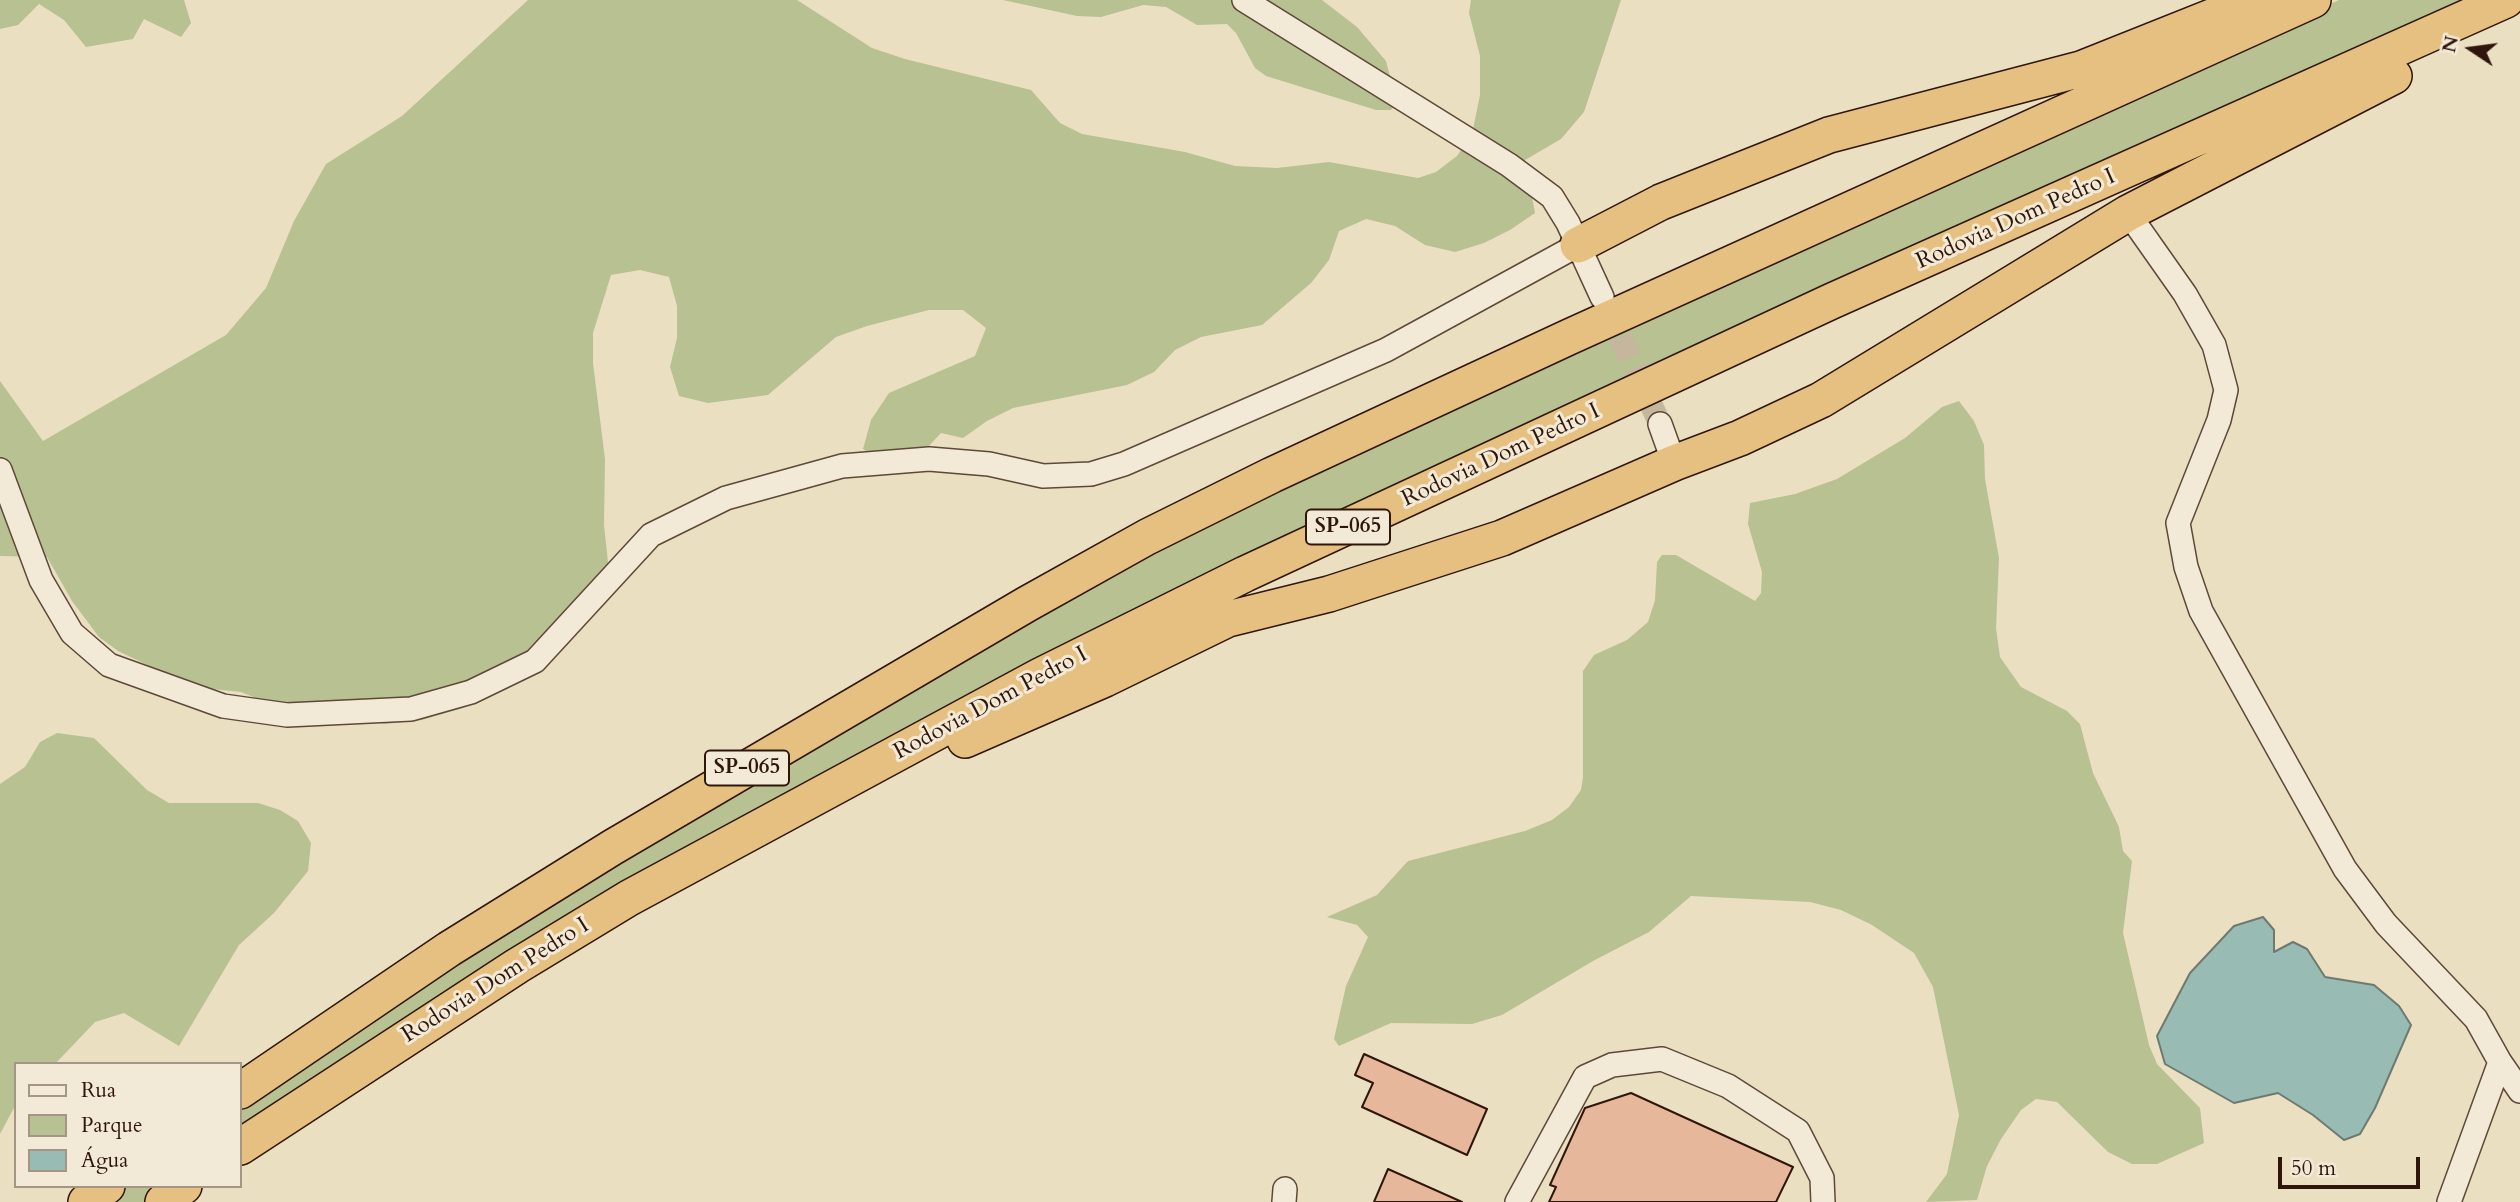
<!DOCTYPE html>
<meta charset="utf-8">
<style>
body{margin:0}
#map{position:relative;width:2520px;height:1202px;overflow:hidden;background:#ebdfc1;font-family:Cardo,serif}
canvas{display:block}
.legend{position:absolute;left:14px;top:1062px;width:228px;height:126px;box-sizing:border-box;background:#f2ead7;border:2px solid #a49585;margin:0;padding:9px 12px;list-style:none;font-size:21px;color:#2f160b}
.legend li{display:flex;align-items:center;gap:14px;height:35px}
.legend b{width:35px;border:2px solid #a49585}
.north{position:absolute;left:2436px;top:14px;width:70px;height:70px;-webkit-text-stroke:5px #f2ead7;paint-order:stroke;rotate:283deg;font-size:19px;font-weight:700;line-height:28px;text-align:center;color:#2f160b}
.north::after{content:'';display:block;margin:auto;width:24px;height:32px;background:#2f160b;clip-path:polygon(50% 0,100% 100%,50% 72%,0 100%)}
.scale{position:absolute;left:2278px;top:1157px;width:142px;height:32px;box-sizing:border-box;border:4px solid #2f160b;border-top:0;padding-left:9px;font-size:21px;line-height:24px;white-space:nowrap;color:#2f160b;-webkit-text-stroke:5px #f2ead7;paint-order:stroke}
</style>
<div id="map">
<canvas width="2520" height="1202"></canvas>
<ul class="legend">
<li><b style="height:9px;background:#f2ead7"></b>Rua</li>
<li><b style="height:19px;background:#b8c192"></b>Parque</li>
<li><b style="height:19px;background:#98bcb4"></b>Água</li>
</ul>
<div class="north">N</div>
<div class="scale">50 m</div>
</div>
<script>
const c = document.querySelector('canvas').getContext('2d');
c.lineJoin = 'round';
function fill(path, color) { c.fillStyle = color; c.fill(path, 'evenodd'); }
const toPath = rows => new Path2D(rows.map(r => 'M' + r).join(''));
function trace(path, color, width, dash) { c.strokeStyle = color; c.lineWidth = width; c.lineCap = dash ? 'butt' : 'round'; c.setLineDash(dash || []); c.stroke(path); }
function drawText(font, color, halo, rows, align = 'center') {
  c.font = font + ' Cardo,serif'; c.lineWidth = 6; c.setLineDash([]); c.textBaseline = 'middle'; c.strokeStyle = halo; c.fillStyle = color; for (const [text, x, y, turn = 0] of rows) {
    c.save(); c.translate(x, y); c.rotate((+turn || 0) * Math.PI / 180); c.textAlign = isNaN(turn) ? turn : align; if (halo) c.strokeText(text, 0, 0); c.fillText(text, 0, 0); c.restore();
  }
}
const green = toPath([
 [0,0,184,0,191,23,181,37,144,19,133,39,86,47,64,20,39,4,18,25,0,29],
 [528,0,797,0,872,48,905,59,1031,90,1060,123,1082,134,1185,152,1235,166,1277,168,1329,162,1418,178,1436,172,1457,156,1472,134,1480,95,1480,56,1469,13,1471,0,1621,0,1584,112,1561,139,1525,160,1535,213,1510,230,1484,243,1455,252,1425,245,1395,226,1366,219,1339,231,1329,260,1311,283,1262,325,1201,337,1175,350,1154,372,1127,385,1013,408,987,421,963,438,941,433,916,460,887,466,863,449,871,420,889,393,975,356,986,328,963,310,929,310,867,326,836,337,768,395,708,403,679,396,670,367,677,338,677,306,669,277,640,270,611,275,593,333,593,363,605,459,604,525,611,590,538,669,463,708,422,720,385,724,283,709,241,692,212,689,160,671,118,651,99,637,72,601,47,557,0,556,0,381,43,441,226,335,266,288,294,221,326,164,402,116],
 [1003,0,1322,0,1357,27,1386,61,1397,103,1391,110,1376,110,1266,76,1255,68,1236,33,1227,24,1197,25,1166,7,1143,5,1101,17,1077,16],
 [2339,0,2473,0,1321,527,240,1136,240,1105,463,955,1170,540,1750,267],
 [1959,401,1974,421,1984,445,1985,479,1999,558,1996,628,2000,657,2021,687,2067,711,2080,724,2093,773,2119,827,2123,851,2132,861,2123,933,2149,1045,2157,1064,2200,1108,2204,1143,2157,1164,2132,1164,2108,1152,2057,1102,2036,1099,2021,1110,2001,1139,1987,1166,1977,1200,1926,1202,1947,1174,1959,1115,1933,987,1914,953,1872,925,1841,910,1810,902,1691,896,1649,932,1593,961,1502,1015,1472,1024,1391,1023,1339,1046,1334,1039,1346,986,1368,937,1357,925,1327,917,1377,895,1408,861,1525,831,1552,820,1569,807,1581,790,1583,777,1583,671,1594,655,1627,640,1648,622,1655,600,1657,562,1662,555,1676,555,1755,601,1761,593,1762,572,1748,524,1750,503,1795,494,1837,479,1905,438,1942,407],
 [57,733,94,738,147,790,169,803,258,803,280,810,298,821,311,843,308,871,274,913,239,945,179,1046,124,1013,95,1022,55,1064,16,1064,16,1104,0,1134,0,784,25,767,40,742],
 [126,1186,168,1186,146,1202,105,1202]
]);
const water = toPath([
 [2263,917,2274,930,2274,952,2293,942,2307,949,2325,977,2374,985,2399,1006,2411,1025,2375,1108,2360,1134,2344,1140,2313,1115,2278,1093,2234,1103,2165,1064,2157,1036,2190,973,2234,926,2263,917]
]);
const building = toPath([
 [1364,1054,1487,1109,1467,1155,1362,1107,1373,1083,1355,1075,1364,1054],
 [1631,1093,1793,1167,1776,1202,1549,1202,1556,1187,1550,1185,1585,1108,1631,1093],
 [1388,1169,1462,1202,1374,1202,1388,1169]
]);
const minorTunnel = toPath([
 [1606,306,1660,424]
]);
const minor = toPath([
 [1244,0,1509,165,1552,197,1568,223,1602,297],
 [2128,213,2185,294,2214,345,2226,390,2219,420,2178,523,2186,567,2201,611,2345,869,2386,924,2476,1019,2500,1062,2449,1202],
 [1660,424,1674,463],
 [0,470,41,580,72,633,109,665,223,706,287,715,411,709,471,692,535,661,651,535,726,498,842,466,929,459,989,464,1043,476,1091,474,1124,464,1386,350,1578,245],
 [2500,1062,2520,1091],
 [1284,1202,1285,1189],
 [1517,1202,1585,1077,1612,1065,1662,1059,1728,1086,1798,1131,1822,1178,1823,1202]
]);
const highway = toPath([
 [1578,245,1661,202,1829,135,2081,69,2254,0],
 [965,740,1105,679,1228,619,1329,594,1502,538,1674,463,1740,438,1821,400,2128,213,2394,76],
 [240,1091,449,949,613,847,1027,604,1147,537,1272,475,1569,337,2313,0],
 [240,1147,517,966,629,898,1040,676,1245,574,1832,301,2506,0],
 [86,1202,107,1186],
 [163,1202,184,1186]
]);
const shields = [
 [1348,527,84],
 [747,768,84]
];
const shieldNames = [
 ["SP-065",1348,527],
 ["SP-065",747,768]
];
const streetNames = [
 ["Rodovia Dom Pedro I",2016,220,-24],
 ["Rodovia Dom Pedro I",1501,456,-25],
 ["Rodovia Dom Pedro I",991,704,-28],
 ["Rodovia Dom Pedro I",496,981,-32]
];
fill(green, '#b8c192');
fill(water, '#98bcb4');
trace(water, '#6e7a70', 2);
fill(building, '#e7b79b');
trace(building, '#2f160b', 2);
trace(minorTunnel, '#c5b79d', 23, [23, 11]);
trace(minor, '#5e4838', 26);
trace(highway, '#2f160b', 38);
trace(minor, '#f2ead7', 23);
trace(highway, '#e6c080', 35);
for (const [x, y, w] of shields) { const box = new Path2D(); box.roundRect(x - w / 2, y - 17.5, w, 35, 5); c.fillStyle = '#f2ead7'; c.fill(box); trace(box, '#2f160b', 2); }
drawText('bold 21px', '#2f160b', null, shieldNames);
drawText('23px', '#2f160b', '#f2ead7', streetNames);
</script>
